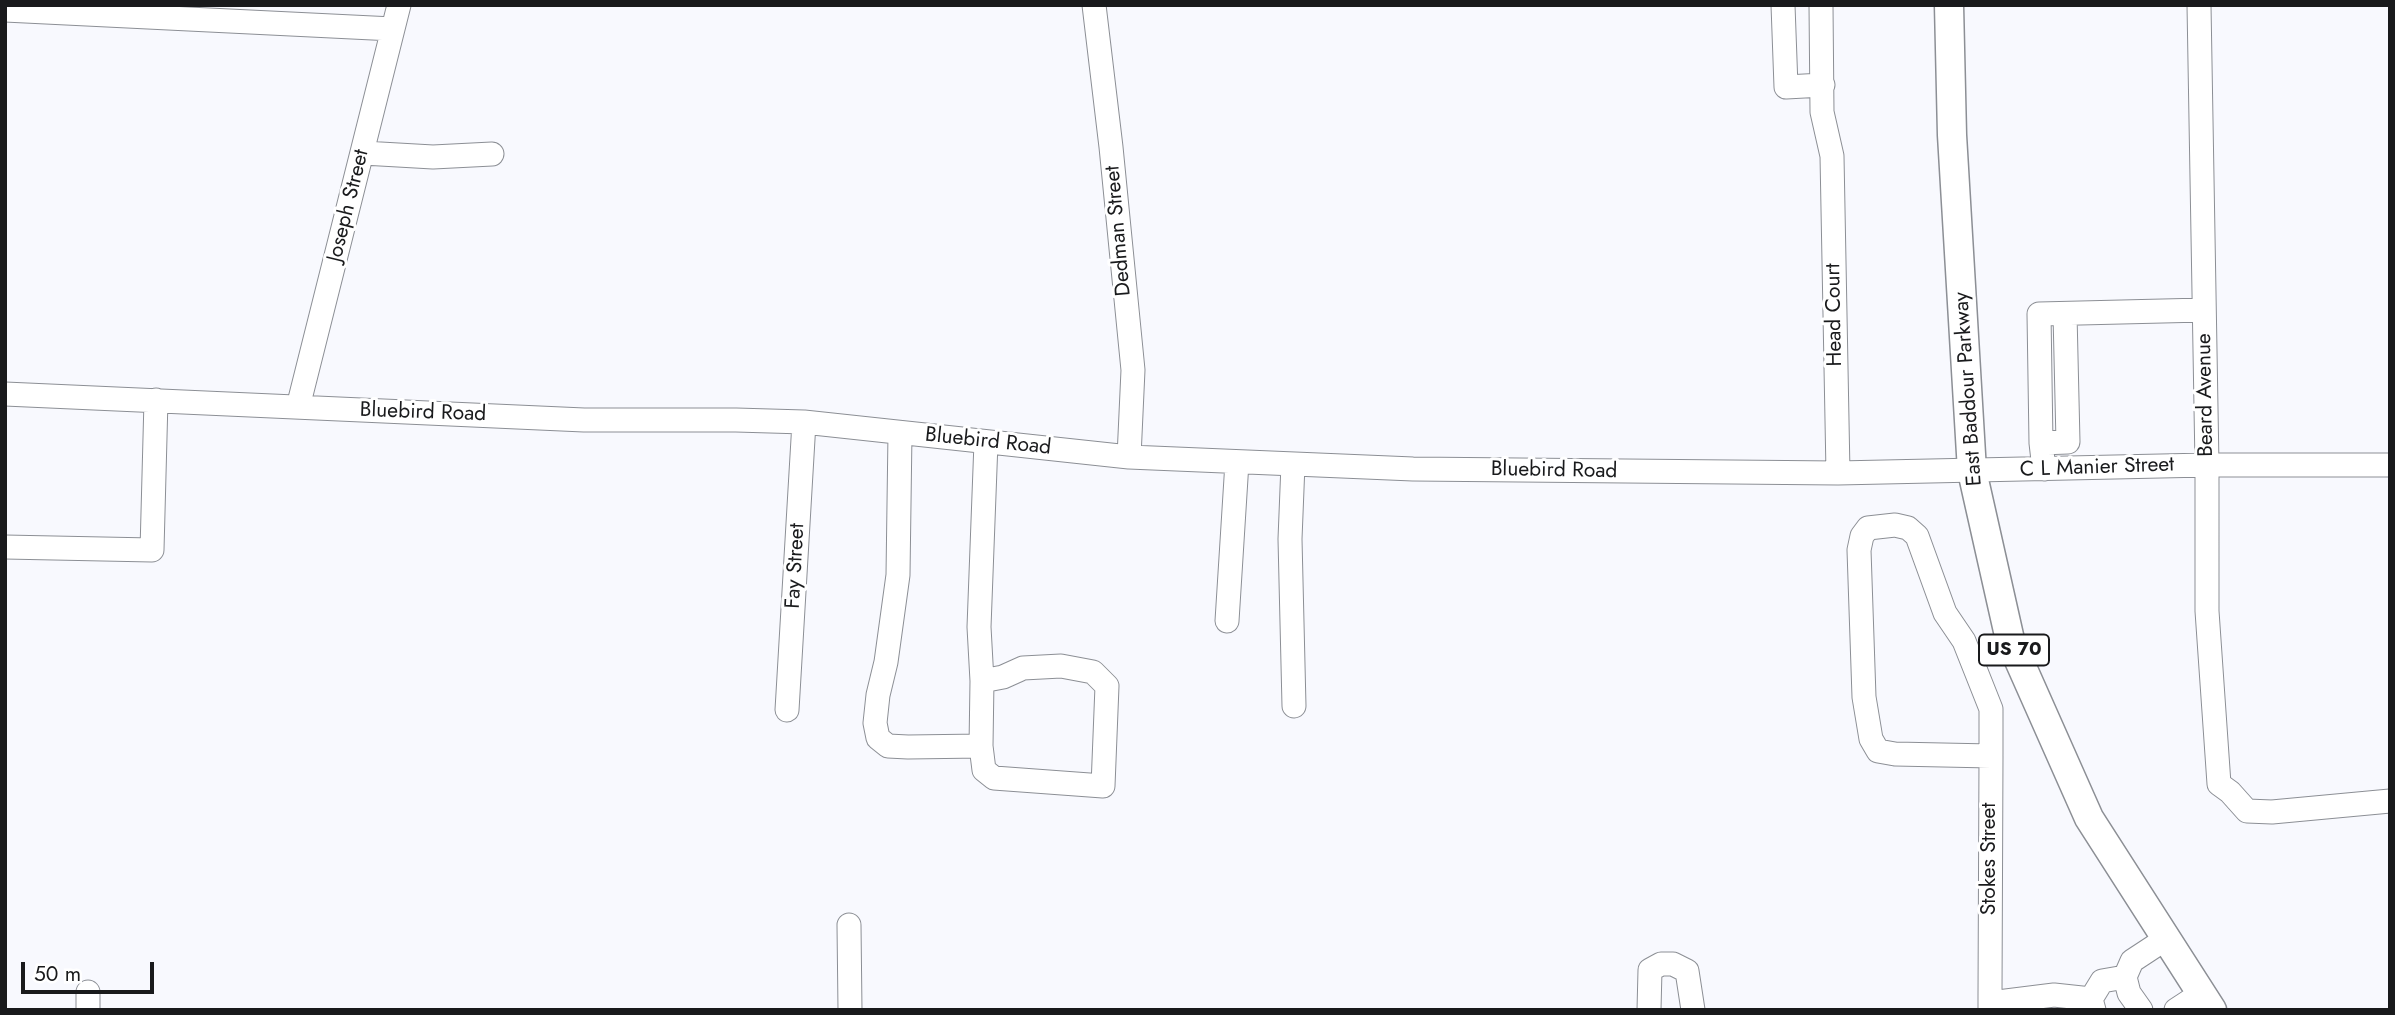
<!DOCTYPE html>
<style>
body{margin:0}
#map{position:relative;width:2395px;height:1015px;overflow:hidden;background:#f8f9fe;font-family:Jost,sans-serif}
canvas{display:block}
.frame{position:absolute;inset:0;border:7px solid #191a1c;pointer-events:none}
.scale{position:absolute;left:21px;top:962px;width:133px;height:32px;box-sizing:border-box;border:4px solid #191a1c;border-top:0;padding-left:9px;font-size:21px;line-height:24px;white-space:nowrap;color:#191a1c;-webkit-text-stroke:5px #fff;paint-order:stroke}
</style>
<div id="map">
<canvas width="2395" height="1015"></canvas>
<div class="frame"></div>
<div class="scale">50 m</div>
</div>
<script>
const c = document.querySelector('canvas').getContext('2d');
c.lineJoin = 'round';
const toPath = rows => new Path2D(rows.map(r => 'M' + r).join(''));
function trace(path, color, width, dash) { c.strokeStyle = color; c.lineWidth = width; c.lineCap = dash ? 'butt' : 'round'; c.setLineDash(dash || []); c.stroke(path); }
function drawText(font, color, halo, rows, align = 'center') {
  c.font = font + ' Jost,sans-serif'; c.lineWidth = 6; c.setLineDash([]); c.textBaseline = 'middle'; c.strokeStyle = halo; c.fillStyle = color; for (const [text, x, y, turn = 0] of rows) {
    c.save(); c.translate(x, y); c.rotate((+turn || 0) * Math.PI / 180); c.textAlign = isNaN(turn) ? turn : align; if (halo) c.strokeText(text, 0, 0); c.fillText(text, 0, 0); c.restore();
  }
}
const minor = toPath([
 [1094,5,1111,147,1133,370,1129,457],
 [1783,5,1786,87,1823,85],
 [1821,5,1822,112,1832,156,1838,473],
 [2199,5,2207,465,2207,611,2219,784,2230,792,2247,811,2272,812,2390,801],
 [5,10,393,29],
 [363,153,433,157,492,154],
 [5,394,584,420,736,420,804,422,1129,457,1413,469,1838,473,2207,465,2390,465],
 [298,407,399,5],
 [900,433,898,575,886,662,878,695,875,723,878,738,888,746,908,747,981,746],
 [2041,443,2068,442,2065,314],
 [1293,464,1290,539,1294,706],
 [2044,469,2041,443,2039,314,2204,310],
 [5,547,152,550,156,400],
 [1227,621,1237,462],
 [982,681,1003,677,1023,668,1061,666,1093,672,1107,686,1103,786,994,778,984,770,981,746,982,681,979,627,986,442],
 [787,710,804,422],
 [849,925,850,1010],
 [1990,1003,2054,995,2091,999],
 [88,1010,88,992],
 [1649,1010,1650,970,1661,964,1673,964,1687,971,1693,1010],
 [1990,1010,1990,995,1991,756,1991,709,1964,641,1945,613,1917,536,1908,528,1895,525,1868,528,1862,536,1859,550,1864,697,1871,739,1878,751,1895,754,1991,756],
 [2094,1010,2091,999,2102,981,2125,977],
 [2141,1010,2129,993,2125,977,2132,961,2167,938],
 [2176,1010,2202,993]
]);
const major = toPath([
 [1949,5,1952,135,1972,471,2010,640,2089,818,2212,1010]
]);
const shields = [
 [2014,650,70]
];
const shieldNames = [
 ["US 70",2014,650]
];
const streetNames = [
 ["Joseph Street",349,206,-76],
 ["Dedman Street",1119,231,-95],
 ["Head Court",1835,315,-91],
 ["East Baddour Parkway",1969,389,-94],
 ["Beard Avenue",2206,395,-91],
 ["Bluebird Road",423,413,2],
 ["Bluebird Road",988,442,6],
 ["C L Manier Street",2097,468,-2],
 ["Bluebird Road",1554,471,1],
 ["Fay Street",796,566,-87],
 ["Stokes Street",1990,859,-90]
];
trace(minor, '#8c8f95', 25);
trace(major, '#8c8f95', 31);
trace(minor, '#fff', 23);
trace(major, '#fff', 28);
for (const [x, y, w] of shields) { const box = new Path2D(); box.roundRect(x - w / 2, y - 15.5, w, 31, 5); c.fillStyle = '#fff'; c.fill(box); trace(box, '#191a1c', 2); }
drawText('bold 19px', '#191a1c', null, shieldNames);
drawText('21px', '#191a1c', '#fff', streetNames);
</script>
